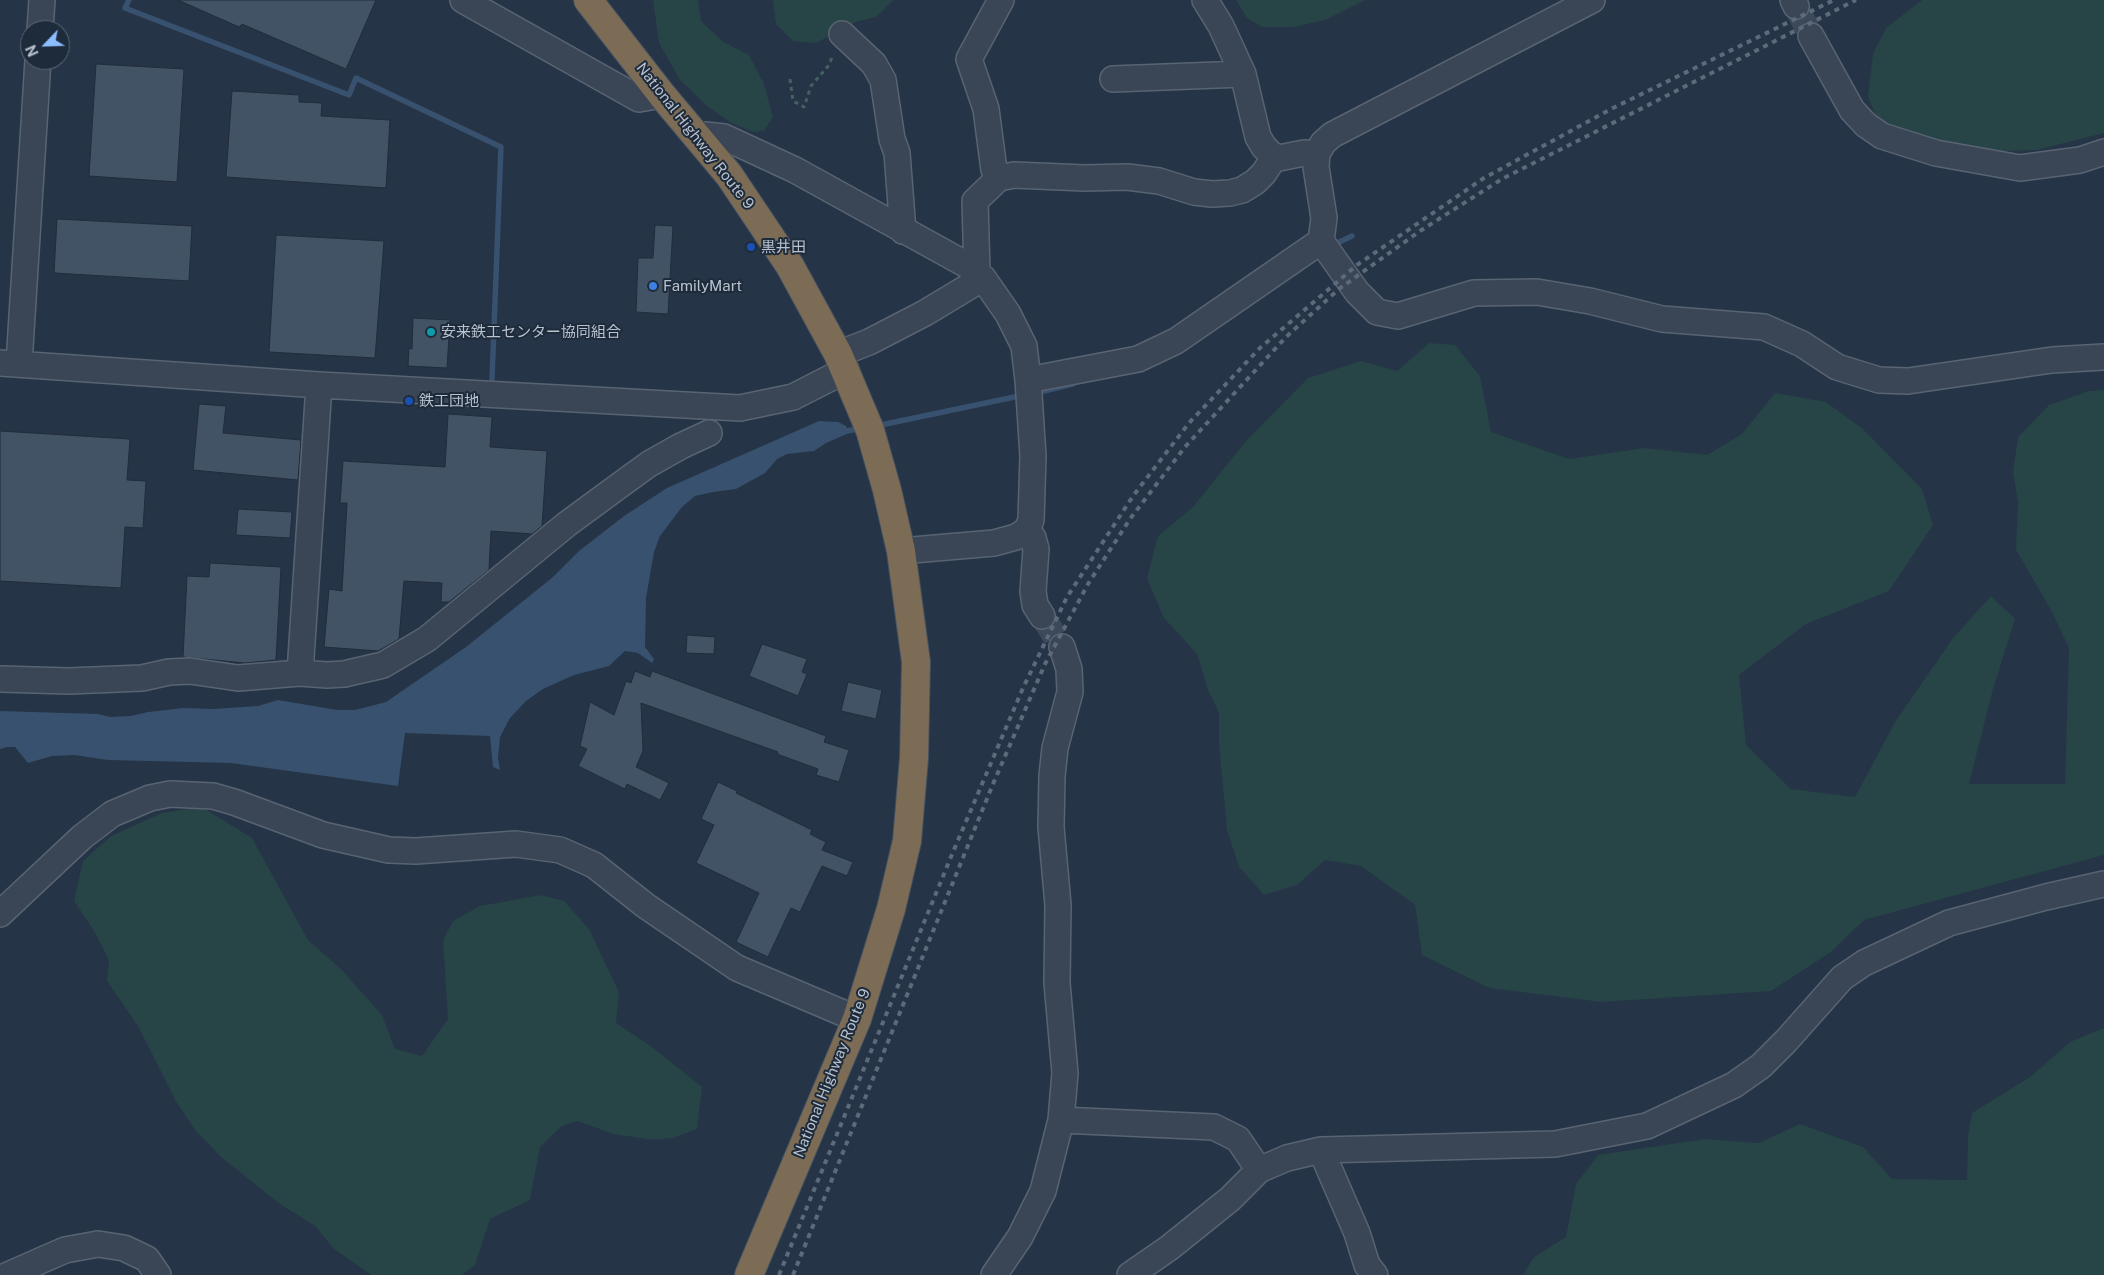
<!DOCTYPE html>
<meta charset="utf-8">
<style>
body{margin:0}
#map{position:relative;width:2104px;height:1275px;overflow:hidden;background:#253446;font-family:"Public Sans",sans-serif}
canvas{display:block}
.north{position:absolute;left:20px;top:20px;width:50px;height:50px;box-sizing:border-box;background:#1e2b3b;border:1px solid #5c6776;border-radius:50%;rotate:246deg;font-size:14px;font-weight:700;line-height:20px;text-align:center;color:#b8c1ce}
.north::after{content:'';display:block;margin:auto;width:18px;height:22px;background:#8cbdff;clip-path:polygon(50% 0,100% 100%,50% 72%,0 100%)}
</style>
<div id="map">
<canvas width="2104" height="1275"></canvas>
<div class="north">N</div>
</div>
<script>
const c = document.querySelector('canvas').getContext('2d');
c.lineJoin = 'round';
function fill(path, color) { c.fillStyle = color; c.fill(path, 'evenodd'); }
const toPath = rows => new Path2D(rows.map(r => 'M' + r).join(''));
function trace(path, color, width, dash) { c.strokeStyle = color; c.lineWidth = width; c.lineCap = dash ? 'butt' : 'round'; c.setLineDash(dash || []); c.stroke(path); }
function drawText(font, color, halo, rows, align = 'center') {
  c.font = font + ' "Public Sans","Noto Sans JP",sans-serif'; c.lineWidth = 4; c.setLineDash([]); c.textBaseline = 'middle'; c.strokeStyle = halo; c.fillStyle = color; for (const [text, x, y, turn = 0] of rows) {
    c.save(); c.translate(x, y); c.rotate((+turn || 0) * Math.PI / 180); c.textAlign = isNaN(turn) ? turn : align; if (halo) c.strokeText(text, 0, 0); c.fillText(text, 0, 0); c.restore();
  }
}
const green = toPath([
 [653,0,698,0,701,21,722,41,749,55,764,84,773,117,764,131,753,132,731,123,707,106,680,80,659,43],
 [773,0,893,0,876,17,856,22,816,43,793,41,776,24],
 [1236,0,1365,0,1325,20,1294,27,1262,27,1247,18],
 [1922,0,2104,0,2104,133,2037,150,1973,152,1908,136,1876,117,1868,96,1873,54,1886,28],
 [1429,343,1455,345,1480,376,1491,432,1569,459,1644,448,1707,455,1742,434,1775,393,1826,402,1863,429,1922,489,1933,525,1889,591,1806,624,1739,675,1746,745,1791,789,1855,797,1895,722,1953,638,1991,596,2015,619,1993,689,1969,784,2065,784,2069,648,2051,610,2016,550,2018,502,2013,472,2018,437,2049,405,2089,391,2104,390,2104,855,1864,920,1831,952,1771,991,1601,1002,1489,988,1422,955,1415,905,1361,866,1325,860,1297,885,1264,895,1239,867,1227,830,1219,744,1219,713,1208,690,1197,654,1164,618,1147,578,1158,536,1193,507,1246,441,1308,378,1361,361,1397,371],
 [202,807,252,838,308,940,341,969,382,1015,395,1049,422,1056,448,1019,443,941,453,921,480,906,541,895,564,901,589,929,619,992,616,1023,652,1047,702,1087,697,1129,673,1138,654,1140,613,1134,578,1121,562,1126,540,1147,530,1200,490,1219,475,1265,462,1275,371,1275,333,1248,315,1226,280,1204,221,1157,195,1130,177,1103,138,1026,107,981,109,960,94,931,74,901,83,861,111,836,162,813],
 [2104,1028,2104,1275,1523,1275,1534,1257,1566,1237,1576,1184,1598,1155,1705,1139,1759,1143,1800,1124,1863,1147,1892,1179,1967,1180,1968,1135,1972,1113,2030,1077,2070,1042]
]);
const water = toPath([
 [819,421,838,422,846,426,849,433,826,443,814,451,787,454,777,459,765,473,736,489,713,492,695,496,682,507,660,536,654,552,646,598,645,647,654,659,652,663,638,653,625,651,609,666,574,675,543,689,526,701,510,718,500,737,498,758,500,770,493,767,490,736,405,733,398,786,231,763,108,760,74,755,52,756,28,763,15,747,7,747,0,749,0,711,98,714,110,717,131,716,148,712,184,708,213,709,258,706,278,700,337,710,355,710,386,702,466,647,553,577,579,551,624,516,667,488]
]);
const stream = toPath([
 [129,0,125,8,349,95,356,78,501,147,492,379],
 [1331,246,1352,236],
 [1036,393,1073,384],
 [876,426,1024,395],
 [842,432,862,428]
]);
const building = toPath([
 [178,0,376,0,346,69,242,24,239,27,178,0],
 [96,64,184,69,177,182,89,176,96,64],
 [232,91,299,95,299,102,322,103,321,116,390,120,386,188,226,177,232,91],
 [57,219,192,226,189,281,54,273,57,219],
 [655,225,673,226,668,314,636,312,638,258,653,258,655,225],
 [276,235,384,241,375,358,269,352,276,235],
 [413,318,450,320,447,368,408,366,409,348,412,349,413,318],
 [199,404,226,406,223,433,301,440,298,480,193,470,199,404],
 [448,414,492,417,490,447,547,451,542,526,532,534,491,531,489,570,449,602,441,602,442,583,404,581,399,639,378,651,324,647,329,589,342,591,347,503,340,503,343,461,445,467,448,414],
 [0,431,130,439,127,480,146,481,143,528,125,527,121,588,0,581,0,431],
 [238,509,292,512,290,538,236,535,238,509],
 [210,563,281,567,276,660,245,663,183,657,187,576,209,577,210,563],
 [687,635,715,637,714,654,686,653,687,635],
 [762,644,807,659,802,672,807,674,798,696,749,676,762,644],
 [635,671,650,677,652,671,826,736,824,742,849,750,839,782,816,775,818,769,777,754,778,752,641,703,643,751,636,767,669,783,660,800,627,784,625,789,578,766,587,749,580,746,590,702,614,715,626,681,631,683,635,671],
 [848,682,882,690,876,719,841,711,848,682],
 [718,782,737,791,736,793,812,830,810,834,826,842,822,850,853,862,847,876,822,866,800,912,791,908,768,957,736,942,759,893,696,863,714,825,701,819,718,782]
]);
const minorTunnel = toPath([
 [1796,6,1811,36],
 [1042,616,1062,647]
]);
const path = toPath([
 [790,79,793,101,804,107,811,86,829,65,833,55]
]);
const minor = toPath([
 [463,0,639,99,662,95],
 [1205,0,1221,26,1243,74,1258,137,1264,147,1272,155,1279,158,1304,153,1317,154],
 [1592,0,1332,135,1323,143,1317,154,1316,167,1324,218,1321,241,1357,292,1377,312,1398,316,1474,293,1537,292,1590,301,1662,319,1764,327,1802,344,1837,367,1879,380,1908,381,2052,360,2104,357],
 [1793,0,1796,6],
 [40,30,42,0],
 [842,34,874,64,883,80,892,139,897,153,903,231],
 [1811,36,1852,110,1866,125,1882,136,1936,153,2020,168,2080,160,2104,152],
 [1113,79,1243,74],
 [699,138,705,135,724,137,795,170,967,265,983,278,1008,314,1024,346,1028,380,1033,456,1031,520,1027,530,1016,537,994,543,901,551],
 [999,178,994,170,986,109,969,59,1001,0],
 [977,273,975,201,999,178,1014,175,1085,178,1127,177,1159,181,1194,192,1212,194,1230,193,1242,190,1255,182,1264,173,1275,156],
 [838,354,869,342,925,313,983,278],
 [0,363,319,385,740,408,793,397,846,370],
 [19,364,38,60],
 [1028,380,1138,359,1176,341,1321,241],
 [1027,530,1033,538,1036,549,1033,591,1035,605,1042,616],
 [300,673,319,385],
 [0,679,69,681,142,678,169,672,190,671,238,678,300,673,327,675,344,674,383,665,427,639,567,524,616,488,649,464,681,446,709,433],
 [0,914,82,837,112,814,150,798,170,794,213,796,234,802,323,835,389,850,416,851,516,844,560,850,594,865,646,906,737,968,857,1019],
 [1061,1120,1214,1127,1238,1139,1259,1170],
 [1321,1150,1357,1233,1367,1265,1375,1275],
 [8,1275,65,1250,98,1244,124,1248,147,1259,158,1275],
 [994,1275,1020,1237,1043,1191,1061,1120,1065,1073,1057,983,1058,905,1051,827,1052,776,1055,748,1070,692,1069,669,1062,647],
 [1130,1275,1169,1248,1230,1199,1259,1170,1287,1158,1321,1150,1555,1144,1647,1126,1734,1085,1761,1066,1786,1041,1842,978,1864,963,1949,923,2046,897,2104,884]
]);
const highway = toPath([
 [588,0,662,95,729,175,790,266,838,354,870,430,887,490,901,551,916,662,914,758,907,841,891,909,857,1019,749,1275]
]);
const rail = toPath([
 [779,1275,953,852,1023,688,1067,597,1133,496,1189,423,1260,348,1357,265,1484,178,1613,108,1834,0],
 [793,1275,993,784,1045,664,1088,584,1130,519,1185,447,1286,337,1339,289,1420,231,1502,179,1856,0]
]);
const markers = [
 [751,247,5,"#1a4fb4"],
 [653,286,5,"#3f7fe0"],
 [431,332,5,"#0f9aa8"],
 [409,401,5,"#1a4fb4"]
];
const streetNames = [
 ["National Highway Route 9",695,136,52],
 ["National Highway Route 9",832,1073,-68]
];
const poiNames = [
 ["黒井田",761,247],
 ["FamilyMart",663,286],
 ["安来鉄工センター協同組合",441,332],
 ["鉄工団地",419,401]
];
fill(green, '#274447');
fill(water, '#38516e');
trace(stream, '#38516e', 5.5);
fill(building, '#415365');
trace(building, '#212d3d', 1);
trace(minorTunnel, '#3b495a', 25, [25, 12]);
trace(minor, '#596472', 28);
trace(highway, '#455160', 30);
trace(path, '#466162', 3, [4, 4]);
trace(minor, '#3a4655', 25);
trace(highway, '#7c6c56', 28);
trace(rail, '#5c6a7c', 4, [5, 5]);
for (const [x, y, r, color] of markers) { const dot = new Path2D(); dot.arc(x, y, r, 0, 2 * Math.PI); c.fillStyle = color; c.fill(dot); trace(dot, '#1e2b3b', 2); }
drawText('15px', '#b8c1ce', '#1e2b3b', streetNames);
drawText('15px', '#b8c1ce', '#1e2b3b', poiNames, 'left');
</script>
